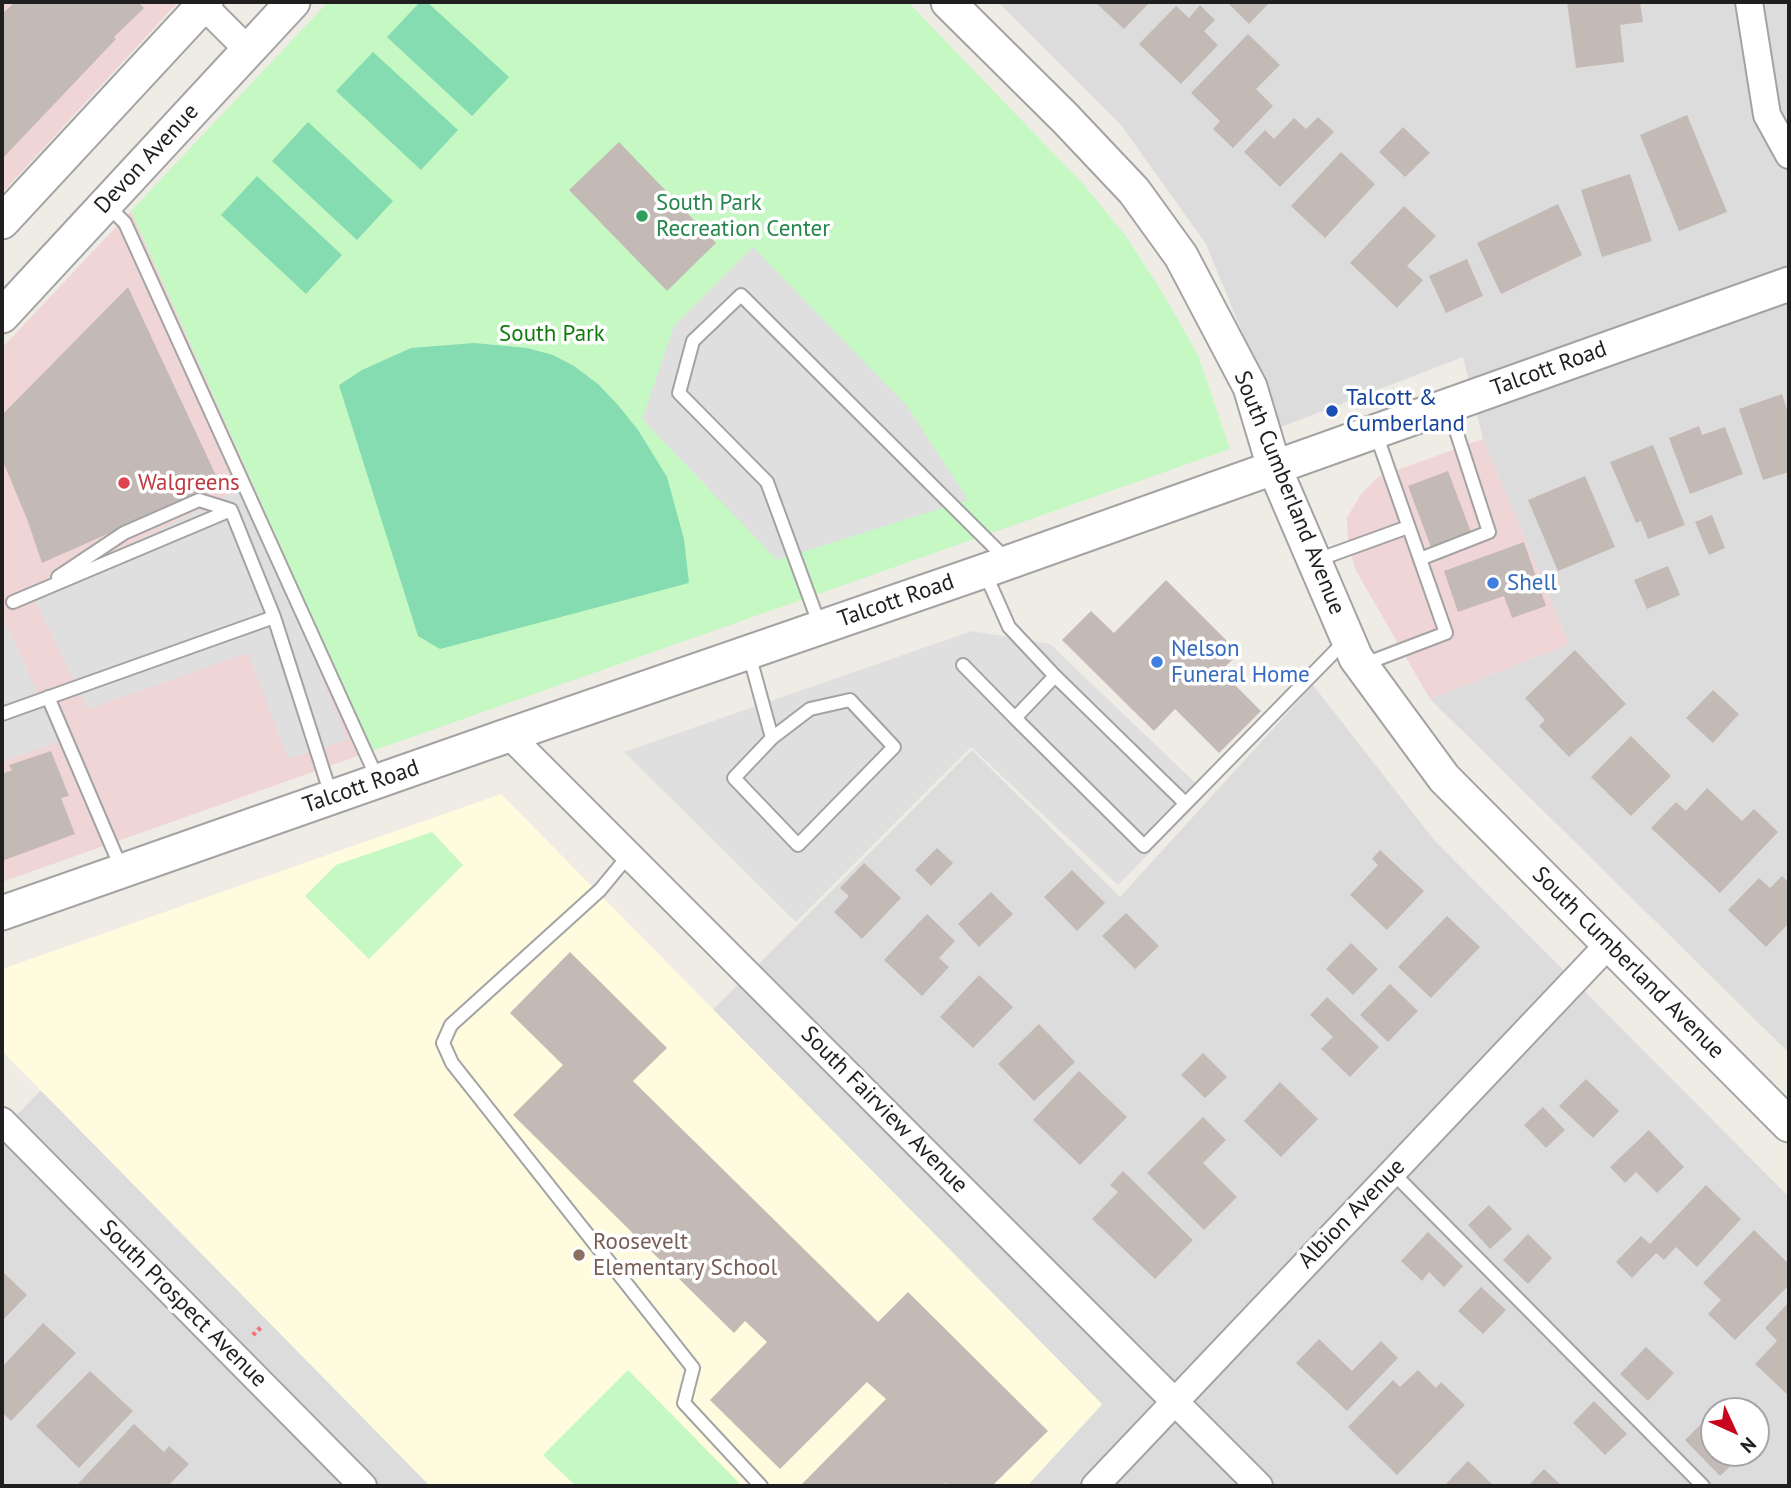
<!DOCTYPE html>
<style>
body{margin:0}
#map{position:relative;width:1791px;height:1488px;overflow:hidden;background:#efebe5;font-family:"PT Sans",sans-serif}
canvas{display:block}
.frame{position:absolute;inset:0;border:4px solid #1f1f1f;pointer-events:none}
.north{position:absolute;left:1700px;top:1397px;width:70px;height:70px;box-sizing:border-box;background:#fff;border:2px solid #a5a5a5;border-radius:50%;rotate:135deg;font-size:19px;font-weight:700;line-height:28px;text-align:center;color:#1f1f1f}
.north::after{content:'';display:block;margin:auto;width:24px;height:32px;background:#c8051c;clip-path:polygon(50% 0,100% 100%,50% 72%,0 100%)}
</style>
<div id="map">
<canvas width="1791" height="1488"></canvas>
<div class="frame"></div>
<div class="north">N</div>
</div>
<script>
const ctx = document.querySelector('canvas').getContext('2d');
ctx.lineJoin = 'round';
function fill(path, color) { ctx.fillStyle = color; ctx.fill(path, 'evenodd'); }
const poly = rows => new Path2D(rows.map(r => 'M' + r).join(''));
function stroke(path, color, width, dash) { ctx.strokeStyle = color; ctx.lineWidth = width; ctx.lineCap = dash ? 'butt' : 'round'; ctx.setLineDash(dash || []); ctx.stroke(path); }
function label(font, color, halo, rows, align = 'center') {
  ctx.font = font + ' "PT Sans",sans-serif'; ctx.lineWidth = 7; ctx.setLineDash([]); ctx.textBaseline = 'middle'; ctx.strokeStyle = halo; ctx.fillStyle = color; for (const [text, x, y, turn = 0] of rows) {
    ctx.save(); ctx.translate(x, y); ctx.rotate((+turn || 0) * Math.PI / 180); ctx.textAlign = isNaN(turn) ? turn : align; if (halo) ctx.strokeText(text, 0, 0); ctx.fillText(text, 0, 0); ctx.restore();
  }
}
fill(poly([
 [998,2,1789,2,1789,1053,1430,699,1569,644,1483,439,1463,357,1281,427,1206,244,1121,125],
 [1313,685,1434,840,1789,1197,1789,1486,1027,1486,1102,1405,713,1010,972,750,1120,897],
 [1714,1411,1756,1411,1756,1453,1714,1453],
 [41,1090,430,1486,2,1486,2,1130]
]), '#dddcdc');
fill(poly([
 [2,2,178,2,2,193],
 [131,211,372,751,2,882,2,348],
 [1483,439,1569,644,1430,699,1355,569,1348,541,1347,518,1361,494,1378,477]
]), '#f0d5d7');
fill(poly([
 [501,794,1102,1404,1027,1486,430,1486,2,1051,2,969]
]), '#fefbdf');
fill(poly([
 [328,2,908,2,1084,185,1125,235,1164,295,1198,355,1230,449,372,751,131,211],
 [432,832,463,865,369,959,305,896,336,865],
 [628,1370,742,1486,576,1486,543,1455]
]), '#c6f8c4');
fill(poly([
 [420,2,427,2,509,77,472,116,387,37],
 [373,52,458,130,421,170,336,91],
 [308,122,393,201,357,240,272,161],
 [257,176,342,255,306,294,221,215],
 [474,343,527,348,553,355,574,366,598,384,618,405,638,430,667,477,684,539,689,583,440,649,418,636,339,385,362,370,411,348]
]), '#85dcb0');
fill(poly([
 [753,247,908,407,968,500,777,560,642,419,674,326],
 [245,487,347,740,288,759,248,653,88,709,32,594],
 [2,616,60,741,2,762],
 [972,631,1050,644,1207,794,1118,885,971,747,796,922,624,752]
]), '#dfdfdf');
fill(poly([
 [15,2,138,2,144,8,114,37,116,39,2,159,2,14],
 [1095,2,1150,2,1124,29],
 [1227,2,1270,2,1249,24],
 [1567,2,1640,2,1643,22,1620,25,1624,62,1576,68],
 [1200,5,1215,20,1204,31,1218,45,1181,84,1139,44,1176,6,1189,18],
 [1248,34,1280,65,1256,89,1273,106,1233,148,1213,129,1220,121,1191,93],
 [1687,115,1727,212,1679,231,1640,135],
 [1318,117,1334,132,1280,187,1244,152,1265,130,1274,139,1294,118,1306,129],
 [1403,127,1430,153,1405,177,1379,152],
 [619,142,716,243,667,291,569,190],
 [1341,152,1375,184,1325,238,1291,206],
 [1630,174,1652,241,1602,257,1581,190],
 [1558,204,1582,255,1501,294,1477,243],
 [1404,206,1436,236,1407,266,1423,280,1397,308,1350,263],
 [1467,259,1483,296,1446,313,1429,276],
 [128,287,220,484,42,563,27,519,2,459,2,415],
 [1782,394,1789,416,1789,472,1763,480,1739,409],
 [1699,426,1702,435,1725,427,1743,474,1690,494,1669,438],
 [1653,445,1685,525,1648,539,1641,521,1636,523,1610,462],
 [1448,471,1472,535,1432,550,1408,486],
 [1585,476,1615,547,1558,571,1528,500],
 [1712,515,1725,548,1709,555,1695,522],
 [1524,542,1546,606,1512,618,1504,596,1458,612,1444,571],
 [1668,566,1680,595,1647,609,1634,580],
 [1166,580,1239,653,1221,671,1261,711,1219,753,1175,709,1154,731,1062,640,1091,611,1114,633],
 [1575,650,1626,704,1569,757,1539,726,1545,720,1525,698],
 [1713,690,1739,714,1713,743,1686,718],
 [1631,736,1671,776,1631,816,1591,777],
 [51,751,69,796,61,798,75,834,2,861,2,774,12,770,9,765],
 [1707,788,1742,821,1754,809,1778,832,1720,893,1651,828,1676,802,1686,811],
 [937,848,953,863,931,886,915,870],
 [1380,850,1424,891,1387,930,1350,895,1378,865,1372,859],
 [864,863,901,898,862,939,834,912,849,896,840,888],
 [1072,870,1105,903,1077,931,1044,897],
 [1782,876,1789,883,1789,923,1766,947,1728,910,1759,878,1770,888],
 [991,892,1013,914,979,947,958,924],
 [1126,913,1159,946,1135,969,1102,936],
 [927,914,955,941,939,958,949,967,922,996,884,960],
 [1447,916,1480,947,1431,998,1398,967],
 [1351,943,1378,969,1353,995,1326,969],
 [570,952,667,1048,633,1081,878,1322,908,1292,1048,1431,992,1486,949,1486,946,1483,942,1486,800,1486,886,1399,867,1382,780,1469,710,1400,767,1342,745,1321,734,1333,513,1115,563,1065,510,1013],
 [979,975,1013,1007,973,1048,940,1017],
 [1390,984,1418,1011,1388,1042,1360,1015],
 [1327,997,1379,1047,1350,1077,1321,1049,1333,1037,1310,1015],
 [1039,1024,1075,1062,1034,1101,998,1064],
 [1203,1053,1227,1077,1205,1098,1181,1075],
 [1079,1071,1127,1117,1080,1165,1033,1120],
 [1586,1079,1619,1111,1593,1138,1559,1106],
 [1280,1082,1318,1119,1281,1157,1244,1121],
 [1543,1107,1565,1130,1546,1148,1524,1125],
 [1203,1117,1226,1140,1203,1163,1237,1197,1204,1230,1147,1173],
 [1649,1130,1684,1167,1657,1193,1636,1172,1625,1183,1610,1167],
 [1123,1171,1193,1240,1155,1279,1092,1219,1118,1192,1110,1185],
 [1706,1185,1741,1219,1697,1267,1676,1247,1664,1260,1656,1253,1632,1278,1616,1262,1641,1236,1650,1244],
 [1489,1205,1512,1229,1490,1249,1468,1225],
 [1754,1230,1789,1264,1789,1285,1735,1340,1708,1314,1721,1300,1703,1283],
 [1428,1232,1463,1266,1444,1287,1429,1272,1422,1281,1401,1261],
 [1528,1234,1552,1258,1528,1284,1503,1260],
 [2,1271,27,1295,2,1321],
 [1481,1287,1506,1310,1483,1334,1458,1311],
 [1789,1302,1789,1396,1755,1364,1777,1341,1765,1328],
 [43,1323,76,1353,11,1421,2,1412,2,1367],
 [1319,1339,1352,1371,1381,1341,1398,1358,1347,1411,1296,1363],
 [1646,1347,1674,1373,1648,1401,1620,1374],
 [1418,1370,1436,1388,1441,1382,1465,1405,1397,1475,1348,1427,1393,1380,1400,1387],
 [90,1371,133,1411,79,1468,36,1426],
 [1594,1401,1627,1434,1605,1455,1573,1423],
 [1711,1414,1714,1417,1714,1453,1744,1453,1720,1476,1685,1440],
 [134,1424,164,1452,169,1446,189,1464,168,1486,76,1486],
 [1468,1461,1494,1486,1444,1486],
 [1544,1469,1562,1486,1528,1486]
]), '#c4bab5');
const service = poly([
 [108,206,125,223,378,780],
 [1420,559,1489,532,1448,406],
 [1317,560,1408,527],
 [985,573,1009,627,1055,676,1015,718,1144,846,1345,641],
 [58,577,124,533,199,500,231,510],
 [13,602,231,510,274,617],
 [820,626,767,482,679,393,693,341,741,295,1006,559],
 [749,654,772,738],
 [963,665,1015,718],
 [1362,665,1446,633,1375,431],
 [1055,676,1185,803],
 [48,697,122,870],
 [850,700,894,747,798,845,734,778,772,738,810,709,850,700],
 [2,714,274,617,331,795],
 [629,855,600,890,451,1025,443,1043,452,1063,693,1368,684,1403,761,1486],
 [1392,1172,1703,1486]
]);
const minor = poly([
 [200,2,248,50],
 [1749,2,1767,115,1789,155],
 [509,735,1259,1486],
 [2,1121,363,1486],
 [1095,1486,1610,943]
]);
const tertiary = poly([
 [948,2,1065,118,1134,191,1181,256,1250,387,1274,467,1356,658,1444,778,1789,1125],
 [2,222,206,2],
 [2,316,293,2],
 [2,913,509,735,984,571,1789,284]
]);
stroke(service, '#a3a3a3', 16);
stroke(minor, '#a3a3a3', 30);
stroke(tertiary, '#a3a3a3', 37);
stroke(poly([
 [253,1335,262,1326]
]), '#f66f71', 4.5, [3.5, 3.5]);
stroke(service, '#fff', 12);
stroke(minor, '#fff', 26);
stroke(tertiary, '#fff', 33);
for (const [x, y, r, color] of [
 [642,216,7,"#2e9e5b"],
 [1332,411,7,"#1a4fb4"],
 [124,483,7,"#e0444e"],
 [1493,583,7,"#3f7fe0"],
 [1157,662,7,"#3f7fe0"],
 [579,1255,7,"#8d6e63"]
]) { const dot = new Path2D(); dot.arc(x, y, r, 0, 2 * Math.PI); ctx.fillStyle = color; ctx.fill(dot); stroke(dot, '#fff', 2.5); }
label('23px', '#1f1f1f', '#fff', [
 ["Devon Avenue",147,159,-47],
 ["Talcott Road",1549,369,-20],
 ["South Cumberland Avenue",1289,493,68],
 ["Talcott Road",896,601,-19],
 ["Talcott Road",361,787,-19],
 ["South Cumberland Avenue",1628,963,45],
 ["South Fairview Avenue",884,1110,45],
 ["Albion Avenue",1352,1214,-46],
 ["South Prospect Avenue",183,1304,45]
]);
label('23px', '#27864d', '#fff', [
 ["South Park",656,203],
 ["Recreation Center",656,229]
], 'left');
label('23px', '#127b0e', '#fff', [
 ["South Park",552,334]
]);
label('23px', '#164399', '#fff', [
 ["Talcott &",1346,398],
 ["Cumberland",1346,424]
], 'left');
label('23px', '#be3a42', '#fff', [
 ["Walgreens",138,483]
], 'left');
label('23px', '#366cbe', '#fff', [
 ["Shell",1507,583],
 ["Nelson",1171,649],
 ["Funeral Home",1171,675]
], 'left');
label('23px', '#785e54', '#fff', [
 ["Roosevelt",593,1242],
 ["Elementary School",593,1268]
], 'left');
</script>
